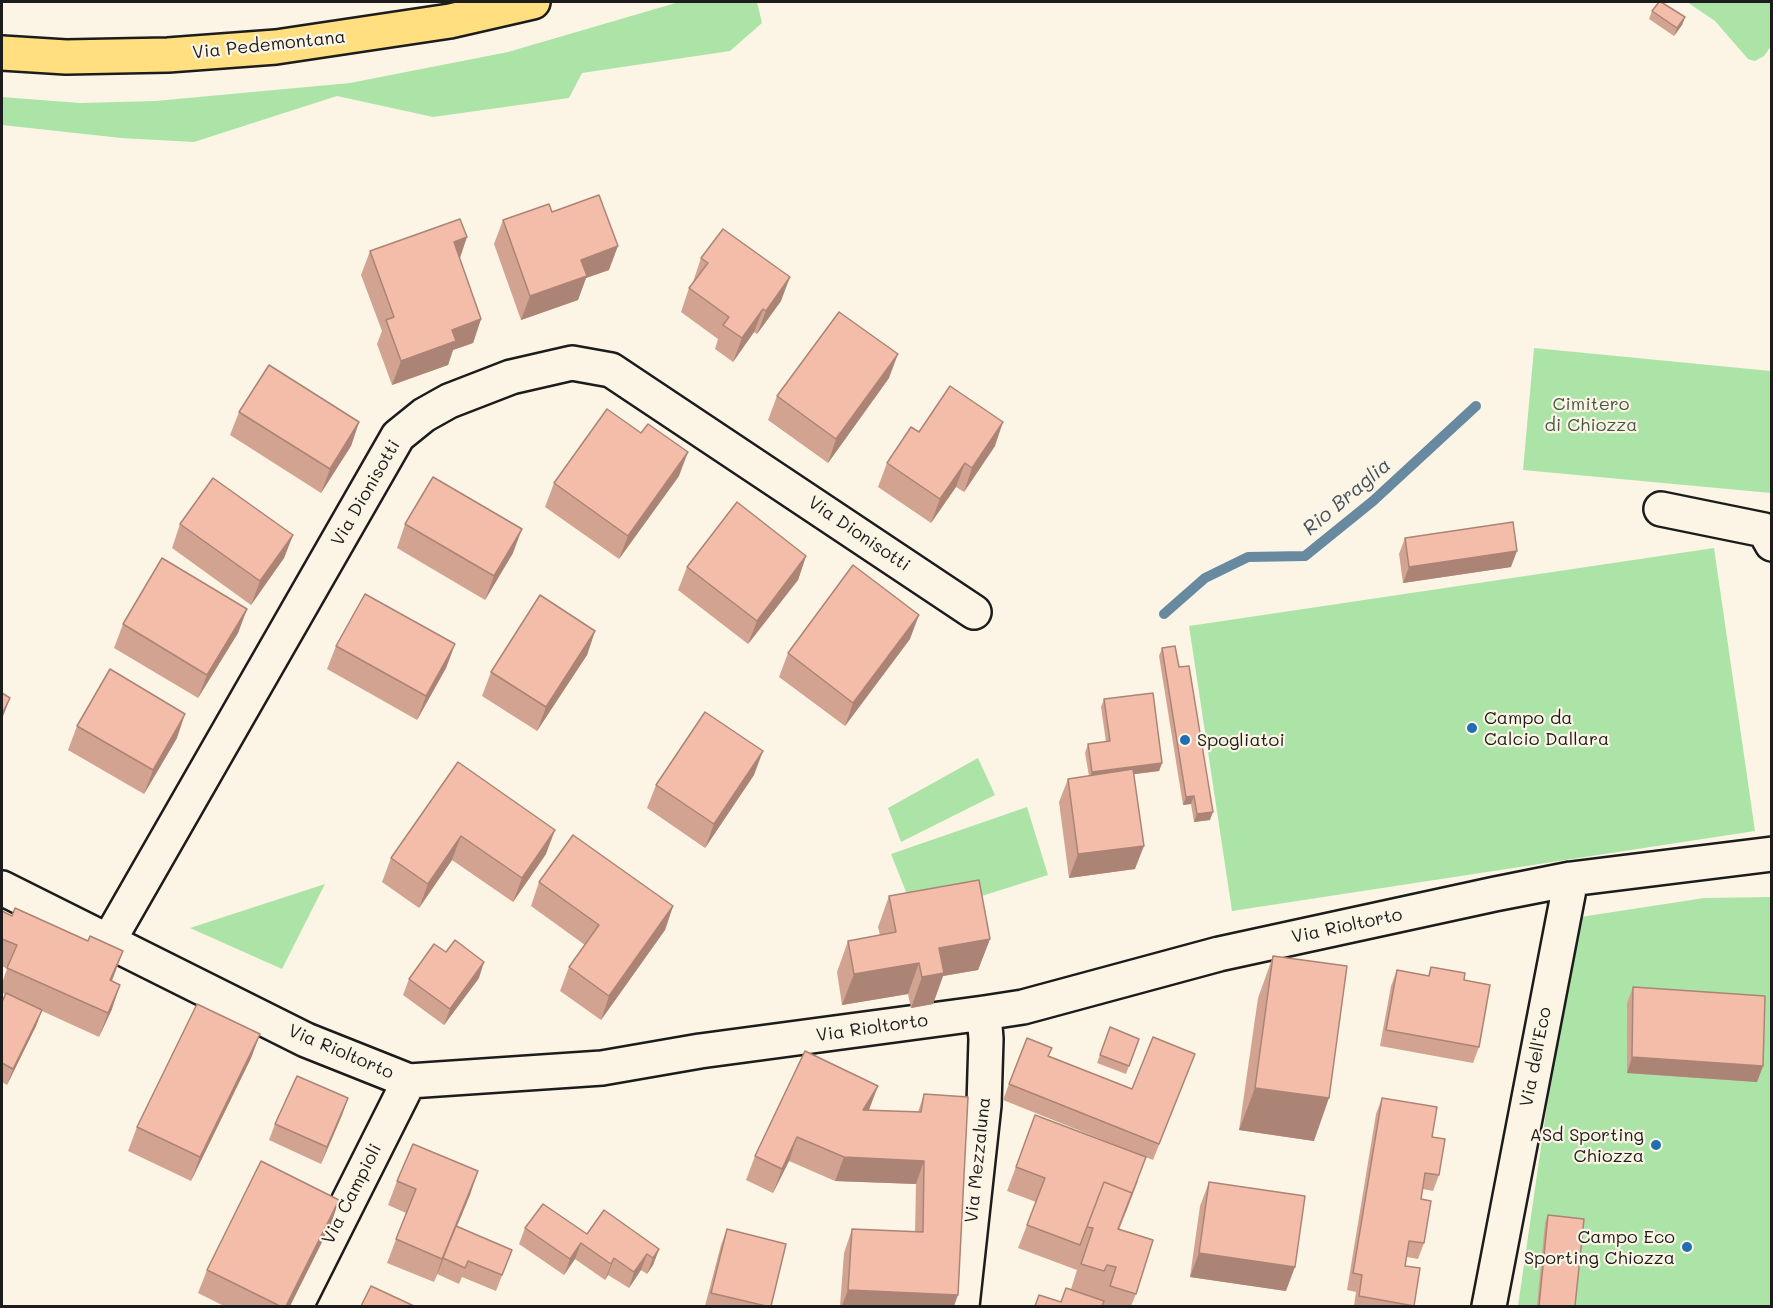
<!DOCTYPE html>
<style>
body{margin:0}
#map{position:relative;width:1773px;height:1308px;overflow:hidden;background:#fcf5e5;font-family:Mali,sans-serif}
canvas{display:block}
.frame{position:absolute;inset:0;border:3px solid #1c1c1c;pointer-events:none}
</style>
<div id="map">
<canvas width="1773" height="1308"></canvas>
<div class="frame"></div>
</div>
<script>
const ctx = document.querySelector('canvas').getContext('2d');
ctx.lineJoin = 'round';
function fill(path, color) { ctx.fillStyle = color; ctx.fill(path, 'evenodd'); }
const poly = rows => new Path2D(rows.map(r => 'M' + r).join(''));
function stroke(path, color, width, dash) { ctx.strokeStyle = color; ctx.lineWidth = width; ctx.lineCap = dash ? 'butt' : 'round'; ctx.setLineDash(dash || []); ctx.stroke(path); }
function label(font, color, halo, rows, align = 'center') {
  ctx.font = font + ' Mali,sans-serif'; ctx.lineWidth = 4.5; ctx.setLineDash([]); ctx.textBaseline = 'middle'; ctx.strokeStyle = halo; ctx.fillStyle = color; for (const [text, x, y, turn = 0] of rows) {
    ctx.save(); ctx.translate(x, y); ctx.rotate((+turn || 0) * Math.PI / 180); ctx.textAlign = isNaN(turn) ? turn : align; if (halo) ctx.strokeText(text, 0, 0); ctx.fillText(text, 0, 0); ctx.restore();
  }
}
fill(poly([
 [679,2,757,2,762,23,730,51,582,73,569,98,433,117,337,96,194,142,121,138,2,125,2,97,80,103,155,101,350,83,508,52],
 [1687,2,1771,2,1771,46,1764,56,1755,61,1748,59,1715,21],
 [1534,348,1771,371,1771,493,1523,470],
 [1714,548,1755,831,1232,911,1189,626],
 [978,758,995,795,901,842,888,808],
 [1027,807,1048,875,916,917,891,854],
 [325,884,282,969,190,928],
 [1771,897,1771,1306,1518,1306,1574,918,1704,898]
]), '#ace4a8');
stroke(poly([
 [1164,614,1205,578,1248,557,1305,556,1373,501,1476,406]
]), '#688aa1', 10);
const minor = poly([
 [1661,509,1764,530,1772,544],
 [2,888,306,1040,409,1081,602,1068,700,1051,984,1013,1023,1007,1219,954,1495,894,1571,879,1772,854],
 [108,942,398,436,424,415,449,401,511,377,572,363,611,370,974,612],
 [296,1306,409,1081],
 [962,1306,984,1105,986,1039,984,1013],
 [1489,1306,1571,879]
]);
const major = poly([
 [2,53,66,57,168,55,276,47,450,21,533,2]
]);
stroke(minor, '#1c1c1c', 38);
stroke(major, '#1c1c1c', 38);
stroke(minor, '#fcf5e5', 33);
stroke(major, '#ffdf80', 33);
fill(poly([
 [1652,11,1685,17,1682,25,1674,36,1649,19],
 [552,212,609,270,586,278,578,300,521,320,494,244,503,220],
 [370,251,459,258,481,319,473,343,453,350,448,365,392,385,377,344,382,331,361,275],
 [701,258,781,301,757,334,754,332,733,362,715,349,718,339,681,312,689,288,693,283,693,282],
 [889,378,828,463,768,420,777,396],
 [239,412,359,422,351,446,321,493,230,435],
 [919,432,995,446,964,492,956,487,931,523,878,487,887,463],
 [679,476,619,559,545,507,554,483],
 [180,524,293,535,284,558,251,605,172,548],
 [405,524,513,553,485,600,397,548],
 [1405,538,1511,567,1403,583,1399,554],
 [806,556,798,580,748,644,678,590,687,567],
 [247,609,238,633,198,698,114,648,123,624],
 [595,631,587,655,537,731,482,696,491,672],
 [910,639,845,726,779,677,788,653],
 [455,644,446,668,417,720,327,669,336,646],
 [1162,648,1179,667,1210,820,1194,822,1191,804,1183,805,1159,656],
 [1104,699,1162,763,1159,771,1134,774,1135,869,1069,878,1059,802,1068,779,1089,776,1085,753,1088,744,1106,742,1101,707],
 [77,726,177,738,144,794,68,750],
 [458,762,546,854,513,902,452,860,419,908,382,882,391,858],
 [754,775,705,848,647,808,656,785],
 [539,882,673,906,665,930,601,1020,560,991,569,967,585,945,531,906],
 [889,896,990,939,978,970,943,976,933,1004,911,1008,908,994,842,1005,837,972,848,941,880,935,878,927],
 [2,911,12,916,88,941,123,951,112,981,112,1009,99,1037,42,1011,36,1026,7,1085,2,1082,2,1003,5,994,2,993,2,983,7,969,2,966],
 [446,952,479,978,444,1025,403,995,409,979],
 [1273,956,1314,1141,1239,1130,1258,998],
 [1431,967,1479,1047,1473,1063,1380,1046,1391,986,1397,970,1428,976],
 [1633,987,1763,1066,1757,1082,1627,1073,1627,1003],
 [1110,1027,1139,1039,1126,1074,1097,1063],
 [260,1034,251,1058,191,1181,128,1151,137,1127],
 [805,1051,869,1111,918,1112,924,1094,954,1306,840,1306,844,1253,852,1229,915,1232,916,1184,835,1181,789,1161,773,1193,746,1180,755,1156],
 [1049,1056,1132,1089,1189,1070,1153,1160,1003,1100,1009,1084],
 [348,1098,342,1115,321,1164,269,1140,275,1124],
 [1382,1098,1432,1137,1439,1175,1433,1191,1423,1189,1421,1199,1424,1243,1418,1259,1407,1257,1405,1266,1420,1268,1414,1306,1354,1306,1356,1292,1347,1290,1376,1114],
 [1035,1115,1138,1181,1119,1230,1136,1294,1131,1306,1035,1306,1061,1302,1071,1289,1077,1270,1018,1248,1036,1202,1007,1191],
 [478,1171,456,1227,512,1250,496,1291,462,1277,459,1284,437,1274,434,1282,387,1263,406,1213,388,1205,397,1181],
 [1209,1182,1286,1291,1190,1277,1200,1206],
 [1548,1215,1575,1306,1537,1306,1545,1223],
 [331,1224,290,1306,224,1306,198,1293,207,1270],
 [525,1228,587,1234,659,1249,653,1265,647,1274,641,1270,629,1288,608,1275,605,1280,575,1259,564,1275,519,1244],
 [727,1229,771,1306,705,1306,721,1245]
]), '#d2a391');
fill(poly([
 [1685,17,1682,25,1674,36,1677,28],
 [467,237,459,261,454,242],
 [618,246,609,270,586,278,578,300,521,320,530,296,581,260],
 [790,277,781,301,757,334,766,311],
 [763,309,754,332,733,362,742,338],
 [481,319,473,343,453,350,448,365,392,385,401,361,452,330],
 [898,354,889,378,828,463,836,439],
 [359,422,351,446,321,493,330,469],
 [1003,422,995,446,964,492,972,468],
 [688,452,679,476,619,559,628,536],
 [965,463,956,487,931,523,940,499],
 [522,529,513,553,485,600,494,576],
 [293,535,284,558,251,605,260,581],
 [1517,551,1511,567,1403,583,1409,567],
 [806,556,798,580,748,644,757,621],
 [247,609,238,633,198,698,207,675],
 [919,615,910,639,845,726,853,703],
 [595,631,587,655,537,731,546,707],
 [455,644,446,668,417,720,426,696],
 [10,698,4,714,2,718,2,714],
 [185,714,177,738,144,794,153,770],
 [763,751,754,775,705,848,714,824],
 [1162,763,1159,771,1089,780,1092,772],
 [1194,796,1191,804,1183,805,1186,797],
 [1213,812,1210,820,1194,822,1197,814],
 [555,830,546,854,513,902,522,878],
 [461,836,452,860,419,908,428,884],
 [1144,846,1135,869,1069,878,1078,854],
 [673,906,665,930,601,1020,609,996],
 [990,939,978,970,943,976,933,1004,911,1008,922,977,939,948],
 [123,951,114,975,101,1004,110,980],
 [484,962,479,978,444,1025,450,1009],
 [919,963,908,994,842,1005,854,974],
 [120,985,112,1009,99,1037,108,1013],
 [42,1010,36,1026,7,1085,13,1069],
 [260,1034,251,1058,191,1181,200,1157],
 [1632,1057,1763,1066,1757,1082,1627,1073],
 [878,1086,869,1110,863,1110],
 [1255,1088,1329,1098,1314,1141,1239,1130],
 [348,1098,342,1115,321,1164,327,1147],
 [797,1137,789,1161,773,1193,782,1169],
 [844,1157,924,1161,916,1184,835,1181],
 [478,1171,470,1195,434,1282,442,1259],
 [339,1200,331,1224,290,1306,286,1306],
 [581,1243,575,1259,564,1275,570,1259],
 [659,1249,653,1265,647,1274,653,1258],
 [1199,1253,1295,1267,1286,1291,1190,1277],
 [647,1254,641,1270,629,1288,634,1272],
 [614,1258,608,1275,605,1280,611,1264],
 [848,1290,958,1295,954,1306,842,1306]
]), '#ab8476');
const building = poly([
 [1659,2,1661,2,1685,17,1677,28,1652,11,1659,2],
 [599,195,618,246,581,260,587,276,530,296,503,220,549,204,552,212,599,195],
 [460,219,467,237,454,242,481,319,452,330,456,341,401,361,386,320,394,317,370,251,460,219],
 [723,229,790,277,766,311,763,309,742,338,723,325,729,317,689,288,708,263,701,258,723,229],
 [839,312,898,354,836,439,777,396,839,312],
 [269,365,359,422,330,469,239,412,269,365],
 [950,386,1003,422,972,468,965,463,940,499,887,463,911,427,919,432,950,386],
 [607,409,641,433,648,424,688,452,628,536,554,483,607,409],
 [433,477,522,529,494,576,405,524,433,477],
 [213,478,293,535,260,581,180,524,213,478],
 [737,502,806,556,757,621,687,567,737,502],
 [1513,522,1517,551,1409,567,1405,538,1513,522],
 [162,558,247,609,207,675,123,624,162,558],
 [853,565,919,615,853,703,788,653,853,565],
 [365,594,455,644,426,696,336,646,365,594],
 [540,595,595,631,546,707,491,672,540,595],
 [1175,646,1179,667,1189,666,1213,812,1197,814,1194,796,1186,797,1162,648,1175,646],
 [110,669,185,714,153,770,77,726,110,669],
 [2,693,10,698,2,714,2,693],
 [1153,693,1162,763,1092,772,1088,744,1110,741,1104,699,1153,693],
 [705,712,763,751,714,824,656,785,705,712],
 [458,762,555,830,522,878,461,836,428,884,391,858,458,762],
 [1133,769,1144,846,1078,854,1068,779,1133,769],
 [573,835,673,906,609,996,569,967,599,925,539,882,573,835],
 [979,880,990,939,939,948,944,973,922,977,919,963,854,974,848,941,896,932,889,896,979,880],
 [15,908,88,941,90,936,123,951,110,980,120,985,108,1013,7,968,17,945,2,939,2,911,12,916,15,908],
 [455,940,484,962,450,1009,409,979,434,944,446,952,455,940],
 [1273,956,1347,966,1329,1098,1255,1088,1273,956],
 [1431,967,1465,973,1464,980,1490,985,1479,1047,1386,1030,1397,970,1429,976,1431,967],
 [1633,987,1765,996,1763,1066,1632,1057,1633,987],
 [6,993,42,1010,13,1069,2,1063,2,1002,6,993],
 [197,1004,260,1034,200,1157,137,1127,197,1004],
 [1110,1027,1139,1039,1129,1066,1100,1055,1110,1027],
 [1153,1037,1195,1054,1159,1144,1009,1084,1027,1038,1052,1048,1048,1056,1132,1089,1153,1037],
 [805,1051,878,1086,863,1110,921,1112,924,1094,968,1097,958,1295,848,1290,852,1229,923,1232,924,1161,844,1157,797,1137,782,1169,755,1156,805,1051],
 [297,1076,348,1098,327,1147,275,1124,297,1076],
 [1382,1098,1437,1107,1432,1137,1445,1139,1439,1175,1425,1173,1421,1199,1431,1201,1424,1243,1409,1241,1405,1266,1420,1268,1414,1306,1359,1296,1362,1275,1353,1273,1382,1098],
 [1035,1115,1146,1157,1125,1212,1132,1193,1104,1182,1080,1245,1027,1225,1045,1178,1016,1167,1035,1115],
 [413,1144,478,1171,442,1259,396,1239,416,1189,397,1181,413,1144],
 [261,1161,339,1200,286,1306,280,1306,207,1270,261,1161],
 [1104,1182,1132,1193,1118,1229,1153,1240,1136,1294,1110,1286,1116,1267,1107,1265,1104,1271,1081,1264,1093,1228,1087,1227,1104,1182],
 [1209,1182,1305,1196,1295,1267,1199,1253,1209,1182],
 [543,1204,587,1234,604,1210,659,1249,653,1258,647,1254,634,1272,614,1258,611,1264,581,1243,570,1259,525,1228,543,1204],
 [1548,1215,1584,1219,1575,1306,1539,1306,1548,1215],
 [456,1226,512,1250,502,1275,468,1261,465,1268,443,1258,456,1226],
 [727,1229,786,1244,771,1306,766,1306,711,1293,727,1229],
 [371,1286,414,1306,361,1306,371,1286],
 [1066,1288,1104,1301,1102,1306,1035,1306,1039,1295,1061,1302,1066,1288]
]);
fill(building, '#f4bda9');
stroke(building, '#ab8476', 1.5);
for (const [x, y, r, color] of [
 [1472,728,6,"#1f6fb2"],
 [1185,740,6,"#1f6fb2"],
 [1656,1145,6,"#1f6fb2"],
 [1687,1247,6,"#1f6fb2"]
]) { const dot = new Path2D(); dot.arc(x, y, r, 0, 2 * Math.PI); ctx.fillStyle = color; ctx.fill(dot); stroke(dot, '#fcf5e5', 2); }
label('18px', '#1c1c1c', '#fcf5e5', [
 ["Via Pedemontana",269,45,-6],
 ["Via Dionisotti",366,493,-60],
 ["Via Dionisotti",859,534,34],
 ["Via Rioltorto",1347,926,-12],
 ["Via Rioltorto",872,1028,-8],
 ["Via Rioltorto",341,1052,23],
 ["Via dell'Eco",1536,1057,-79],
 ["Via Mezzaluna",978,1160,-84],
 ["Via Campioli",352,1194,-63]
]);
label('18px', '#475846', '#fcf5e5', [
 ["Cimitero",1591,404],
 ["di Chiozza",1591,425]
]);
label('18px', '#1c1c1c', '#fcf5e5', [
 ["Campo da",1484,718],
 ["Calcio Dallara",1484,739],
 ["Spogliatoi",1197,740],
 ["ASd Sporting",1644,1135,"right"],
 ["Chiozza",1644,1156,"right"],
 ["Campo Eco",1675,1237,"right"],
 ["Sporting Chiozza",1675,1258,"right"]
], 'left');
label('italic 20px', '#42535f', '#fcf5e5', [
 ["Rio Braglia",1347,497,-40]
]);
</script>
